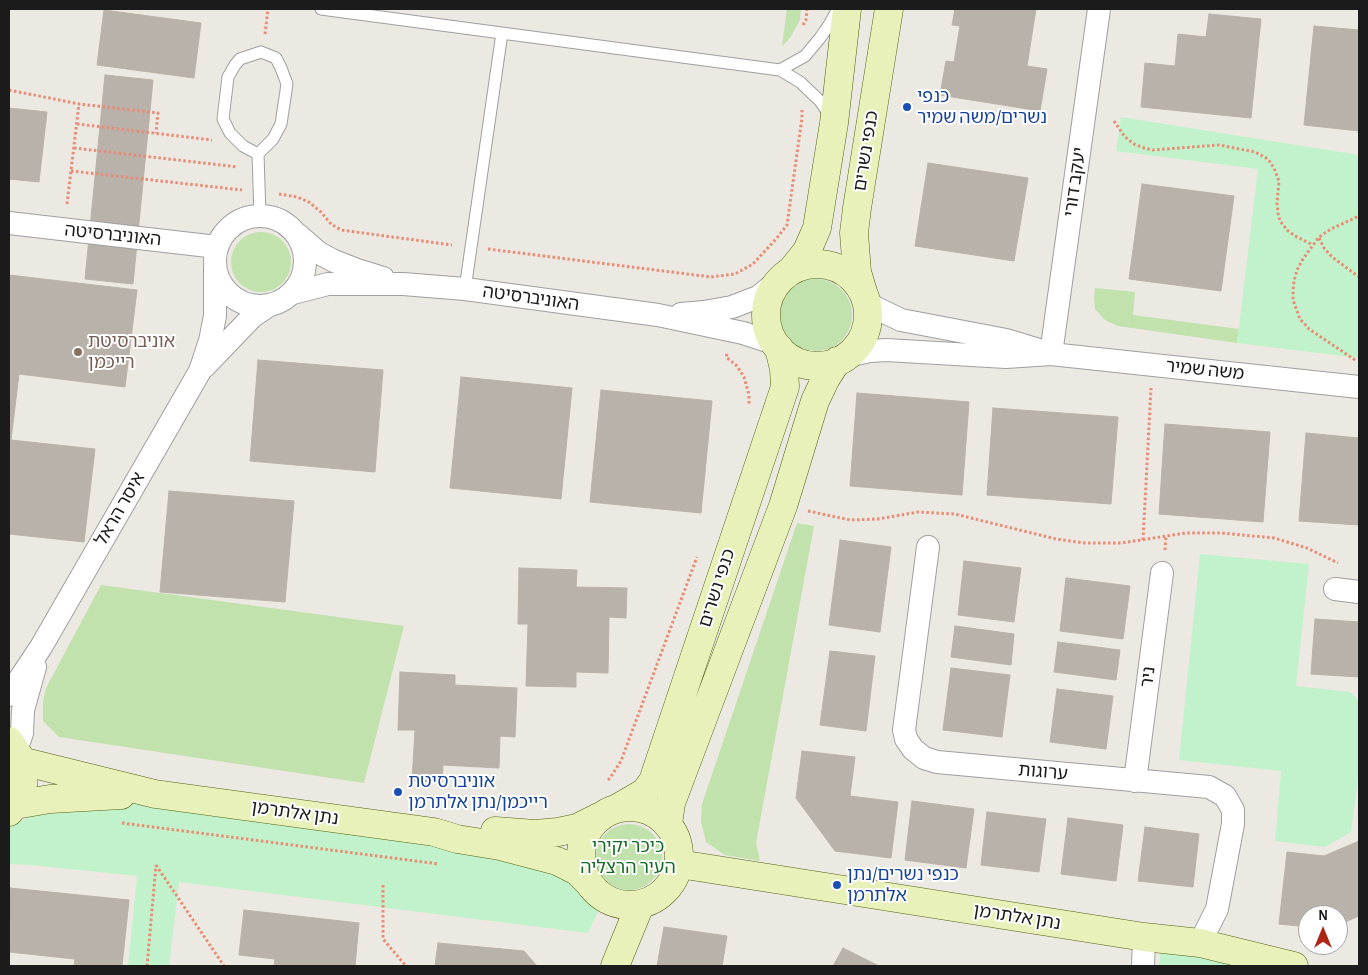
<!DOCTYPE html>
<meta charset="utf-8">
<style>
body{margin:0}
#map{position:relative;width:1368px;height:975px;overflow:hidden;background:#ebe9e2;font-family:"Alegreya Sans",sans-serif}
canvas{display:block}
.frame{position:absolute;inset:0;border:10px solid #1b1b1b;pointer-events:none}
.north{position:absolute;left:1298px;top:905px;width:50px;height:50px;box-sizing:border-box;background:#fff;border:1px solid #a4a4a4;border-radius:50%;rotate:0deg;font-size:14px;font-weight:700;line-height:20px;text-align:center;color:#1b1b1b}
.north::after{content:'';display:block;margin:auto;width:18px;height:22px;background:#b02516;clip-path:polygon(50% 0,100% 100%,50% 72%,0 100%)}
</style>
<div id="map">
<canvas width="1368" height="975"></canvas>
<div class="frame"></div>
<div class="north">N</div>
</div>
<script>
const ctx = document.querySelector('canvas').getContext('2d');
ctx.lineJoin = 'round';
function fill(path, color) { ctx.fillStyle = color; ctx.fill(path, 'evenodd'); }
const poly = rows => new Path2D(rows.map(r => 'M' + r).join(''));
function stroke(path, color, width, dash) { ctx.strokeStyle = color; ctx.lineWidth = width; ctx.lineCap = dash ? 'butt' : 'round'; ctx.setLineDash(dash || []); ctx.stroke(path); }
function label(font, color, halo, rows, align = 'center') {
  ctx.font = font + ' "Alegreya Sans","Noto Sans Hebrew",sans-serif'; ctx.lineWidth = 4; ctx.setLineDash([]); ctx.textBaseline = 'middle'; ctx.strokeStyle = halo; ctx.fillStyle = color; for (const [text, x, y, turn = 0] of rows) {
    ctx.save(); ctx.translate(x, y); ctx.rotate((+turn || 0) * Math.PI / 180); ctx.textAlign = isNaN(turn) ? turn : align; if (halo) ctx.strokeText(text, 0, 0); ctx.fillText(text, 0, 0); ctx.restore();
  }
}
fill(poly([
 [787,9,801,9,800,20,790,38,782,46],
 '231 262a30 30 0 1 1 60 0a30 30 0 1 1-60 0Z',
 '780 315a36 36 0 1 1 72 0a36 36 0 1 1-72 0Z',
 [1095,288,1135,292,1133,315,1239,329,1237,343,1118,326,1105,320,1095,309,1094,298],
 [797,523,814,526,756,843,760,861,725,855,706,842,701,822,702,804],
 [101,585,404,626,364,783,59,737,43,721,43,702,46,688],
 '596 857a33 33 0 1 1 66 0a33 33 0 1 1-66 0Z'
]), '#c1e1ad');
fill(poly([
 [1121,117,1359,155,1359,358,1237,343,1258,169,1116,151],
 [1200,554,1309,564,1296,686,1350,692,1359,701,1359,771,1351,832,1325,847,1275,841,1281,771,1179,760],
 [114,802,166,805,490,852,552,868,588,895,600,908,588,933,179,882,169,966,128,966,137,876,31,865,9,864,9,828,12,825,40,813],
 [1162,941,1268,966,1159,966]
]), '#c2f2cb');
const building = poly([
 [955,9,1036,9,1027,66,1047,69,1040,111,940,95,946,61,954,62,960,26,952,25,955,9],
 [104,10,201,23,194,78,97,65,104,10],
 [1209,14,1261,19,1251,118,1141,107,1145,63,1175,66,1178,34,1206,37,1209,14],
 [1314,26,1359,30,1359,131,1304,125,1314,26],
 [105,75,153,80,133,284,85,279,105,75],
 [9,108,47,112,39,182,9,179,9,108],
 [928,163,1028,178,1014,261,915,246,928,163],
 [1142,184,1234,196,1221,291,1129,279,1142,184],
 [9,275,137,290,125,387,19,374,11,440,95,449,84,542,9,534,9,275],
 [258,360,383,370,375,472,250,461,258,360],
 [461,377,572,388,561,499,450,488,461,377],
 [601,390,712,401,701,513,590,502,601,390],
 [857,393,969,402,962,495,850,486,857,393],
 [993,408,1118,417,1111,504,987,495,993,408],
 [1165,424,1270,432,1263,522,1159,514,1165,424],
 [1306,433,1359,438,1359,525,1299,521,1306,433],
 [169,491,294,501,285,602,160,592,169,491],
 [840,540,891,547,880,632,829,625,840,540],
 [964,561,1021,568,1014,622,958,615,964,561],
 [519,568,577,570,576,587,627,588,626,618,609,617,608,673,576,672,576,687,526,686,528,624,518,624,519,568],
 [1066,578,1130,586,1123,639,1060,631,1066,578],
 [1315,619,1359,622,1359,677,1311,674,1315,619],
 [955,626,1014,634,1011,665,951,657,955,626],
 [1058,642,1120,650,1116,680,1054,672,1058,642],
 [830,651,875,656,866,731,820,725,830,651],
 [951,668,1010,675,1002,737,943,730,951,668],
 [400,672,455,675,455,685,517,688,515,737,500,736,499,768,443,765,442,782,412,781,415,730,398,730,400,672],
 [1057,689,1113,696,1106,749,1050,742,1057,689],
 [802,751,855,757,850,796,898,802,891,858,835,851,796,798,802,751],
 [912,801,974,809,966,868,905,860,912,801],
 [987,812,1046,819,1039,872,981,865,987,812],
 [1068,818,1123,825,1116,881,1061,874,1068,818],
 [1145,827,1199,834,1193,887,1138,881,1145,827],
 [1359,841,1359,916,1338,925,1338,915,1308,915,1308,927,1279,924,1287,852,1324,856,1359,841],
 [10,888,129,900,122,966,74,966,75,959,9,952,10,888],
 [244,910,359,923,355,966,274,966,275,959,239,955,244,910],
 [664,927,727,936,722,966,657,966,664,927],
 [438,943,524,951,537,966,435,966,438,943],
 [843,948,879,966,833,966,843,948]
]);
fill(building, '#b8b2ab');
stroke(building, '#bbb1a6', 1);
const lane = poly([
 [321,9,780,70,800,82,820,101,831,117],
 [261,52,276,58,281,68,287,84,281,124,273,139,258,154,243,146,230,133,223,119,228,77,235,65,240,59,261,52],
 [780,70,805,56,820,38,829,25,838,9],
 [258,154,260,216],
 [465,289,502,33]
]);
const street = poly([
 '215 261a45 45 0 1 1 90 0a45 45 0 1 1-90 0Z',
 [9,223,217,247],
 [297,234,319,253,334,261,357,270,383,278],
 [293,293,328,284,403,284,465,289,658,315,743,333,774,343],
 [866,301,876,308,901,320,1006,340,1039,350],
 [681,314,704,312,732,307,758,297,778,281],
 [1051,354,1099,9],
 [847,356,870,351,886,350,1006,357,1051,354,1359,387],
 [204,367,253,316,268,306],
 [928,547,904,730,906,739,913,749,924,758,937,762,1209,787,1225,796,1233,810,1233,824,1217,909,1200,943],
 [1335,589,1359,592],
 [9,695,41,647,200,371,210,341,215,316,215,268],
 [16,751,22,733,23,710,35,667],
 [1135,781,1162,573],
 [1143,966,1144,937]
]);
const secondary = poly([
 '766 315a51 51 0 1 1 102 0a51 51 0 1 1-102 0Z',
 [791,271,807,251,817,228,834,123,847,9],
 [863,292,857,272,854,233,857,208,889,9],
 [9,741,19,756,23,772,23,784,20,795,15,805,9,812],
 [21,761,155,794,434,832,457,839,500,846,557,861,577,871,588,882],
 [15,805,50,799,121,795],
 '581 856a49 49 0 1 1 98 0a49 49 0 1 1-98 0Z',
 [614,810,645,792,653,781,785,387,784,369,779,348],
 [668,824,671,803,783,506,815,401,826,378,837,361],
 [495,831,535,834,558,832,577,828,601,816],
 [679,864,1144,937,1200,943,1294,966],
 [615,966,640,905]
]);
stroke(lane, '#9f9f9f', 13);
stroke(street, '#9f9f9f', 24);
stroke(secondary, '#536311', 29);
stroke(poly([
 [803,25,806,20,807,9],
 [265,34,268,9],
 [9,90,79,104,158,113,156,133],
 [1114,121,1125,137,1134,144,1144,148,1153,150,1219,145,1255,152,1268,159,1274,168,1279,181,1277,203,1278,213,1280,221,1288,231,1297,237,1313,245],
 [77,124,212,140],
 [74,148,238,167],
 [71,171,242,190],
 [279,194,297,197,309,202,321,212,331,224,341,230,452,245],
 [67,204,79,104],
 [1319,238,1324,248,1332,257,1359,277],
 [488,249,711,277,735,274,753,264,776,239,787,225,802,118,802,110],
 [727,354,726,357,737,366,744,377,749,395,749,405],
 [1355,360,1309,329,1300,319,1293,300,1293,291,1294,281,1297,270,1303,259,1319,237,1331,229,1359,216],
 [808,511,850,520,878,519,918,512,955,514,1056,539,1085,543,1121,543,1186,533,1222,533,1274,538,1307,548,1338,563],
 [1143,540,1151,388],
 [1165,550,1166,536],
 [608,780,610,778,621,761,697,557],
 [122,823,439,864],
 [156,865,224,966],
 [383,885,383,939,406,966],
 [147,966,156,865]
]), '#e98c75', 3, [2.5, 2.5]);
stroke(lane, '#fff', 11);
stroke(street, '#fff', 22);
stroke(secondary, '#e9f1ba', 28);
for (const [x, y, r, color] of [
 [907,107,5,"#1a4fb4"],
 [78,352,5,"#8d6e63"],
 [398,792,5,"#1a4fb4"],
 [837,885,5,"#1a4fb4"]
]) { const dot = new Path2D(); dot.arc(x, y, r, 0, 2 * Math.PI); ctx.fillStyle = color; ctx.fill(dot); stroke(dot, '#fff', 2); }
label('18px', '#164399', '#fff', [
 ["כנפי",917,97],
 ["נשרים/משה שמיר",917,118],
 ["אוניברסיטת",408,782],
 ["רייכמן/נתן אלתרמן",408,803],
 ["כנפי נשרים/נתן",847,875],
 ["אלתרמן",847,896]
], 'left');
label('18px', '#1b1b1b', '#fff', [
 ["כנפי נשרים",866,151,-81],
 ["יעקב דורי",1075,182,-82],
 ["האוניברסיטה",113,235,6],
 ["האוניברסיטה",531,298,8],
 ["משה שמיר",1205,370,6],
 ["איסר הראל",120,509,-60],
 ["כנפי נשרים",717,588,-72],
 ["ניר",1148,677,-83],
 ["ערוגות",1043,772,5],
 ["נתן אלתרמן",295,813,8],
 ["נתן אלתרמן",1017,917,9]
]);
label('18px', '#785e54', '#fff', [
 ["אוניברסיטת",88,342],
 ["רייכמן",88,363]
], 'left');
label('18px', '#176b26', '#fff', [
 ["כיכר יקירי",628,847],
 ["העיר הרצליה",628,868]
]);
</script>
